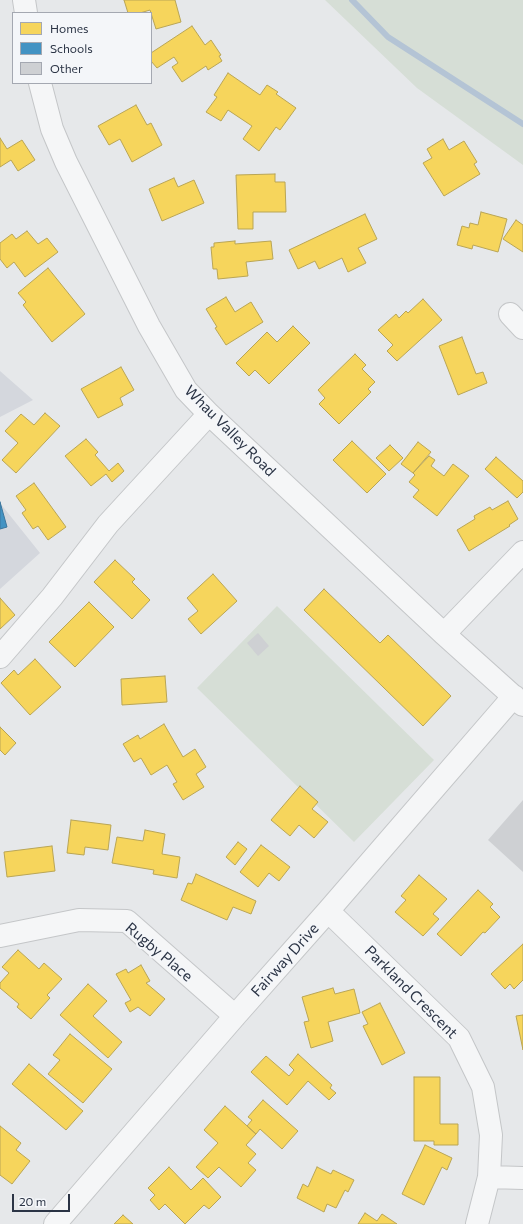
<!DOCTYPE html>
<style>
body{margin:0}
#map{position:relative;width:523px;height:1224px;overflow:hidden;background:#e6e8ea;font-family:Commissioner,sans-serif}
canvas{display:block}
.legend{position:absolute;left:12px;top:12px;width:140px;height:72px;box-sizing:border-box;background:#f4f6f9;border:1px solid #a4a8b1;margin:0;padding:5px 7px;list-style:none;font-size:12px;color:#2b3445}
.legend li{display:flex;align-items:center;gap:8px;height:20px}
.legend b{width:20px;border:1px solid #a4a8b1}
.scale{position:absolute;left:12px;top:1194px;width:58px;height:18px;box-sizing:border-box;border:2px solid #2b3445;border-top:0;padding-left:5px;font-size:12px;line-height:14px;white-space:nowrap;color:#2b3445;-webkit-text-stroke:3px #f4f6f9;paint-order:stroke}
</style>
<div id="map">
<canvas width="523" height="1224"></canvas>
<ul class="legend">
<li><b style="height:11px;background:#f6d55c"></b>Homes</li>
<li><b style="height:11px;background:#4393c3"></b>Schools</li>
<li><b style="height:11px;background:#ced0d3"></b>Other</li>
</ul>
<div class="scale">20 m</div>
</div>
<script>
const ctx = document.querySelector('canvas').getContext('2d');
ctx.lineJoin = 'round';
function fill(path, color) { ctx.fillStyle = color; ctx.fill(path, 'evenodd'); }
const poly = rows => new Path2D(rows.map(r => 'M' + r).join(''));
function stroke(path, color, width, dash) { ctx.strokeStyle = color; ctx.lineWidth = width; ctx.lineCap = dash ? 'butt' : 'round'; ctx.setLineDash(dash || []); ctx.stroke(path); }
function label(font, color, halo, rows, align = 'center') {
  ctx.font = font + ' Commissioner,sans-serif'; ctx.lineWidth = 4; ctx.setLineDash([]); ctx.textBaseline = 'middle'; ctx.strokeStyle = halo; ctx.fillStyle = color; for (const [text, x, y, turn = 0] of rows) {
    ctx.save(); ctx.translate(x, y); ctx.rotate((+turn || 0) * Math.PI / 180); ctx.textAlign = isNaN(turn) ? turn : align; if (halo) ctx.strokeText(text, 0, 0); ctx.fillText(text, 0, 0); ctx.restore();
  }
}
fill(poly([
 [0,371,33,400,0,417],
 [0,503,40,553,0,589]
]), '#d4d7dd');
fill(poly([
 [325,0,523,0,523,165,417,88],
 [277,606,434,760,354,842,197,688]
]), '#d6ded6');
const homes = poly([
 [124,0,175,0,181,22,156,29,150,10,140,13,128,13,124,0],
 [192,26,205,45,211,40,221,55,219,56,222,61,208,70,206,66,182,82,172,67,178,63,174,57,157,68,151,61,151,53,192,26],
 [228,73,260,95,267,85,278,92,276,94,296,108,280,130,276,127,259,151,243,139,252,126,228,110,221,121,206,112,217,97,214,95,228,73],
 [136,105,147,125,151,123,162,145,132,162,120,139,109,145,98,126,136,105],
 [0,138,7,149,22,140,35,160,18,171,11,160,0,167,0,138],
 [443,139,449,150,464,141,477,162,474,164,480,174,444,196,423,163,432,158,427,149,443,139],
 [275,174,275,182,285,182,286,212,253,212,253,229,238,229,236,175,275,174],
 [174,178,178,187,194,180,204,203,162,221,149,189,174,178],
 [481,212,507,219,498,252,473,245,472,249,457,245,462,226,469,228,470,223,478,225,481,212],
 [365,214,377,239,358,248,366,263,348,272,342,258,319,269,315,261,298,269,289,250,365,214],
 [516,220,523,225,523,252,503,239,516,220],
 [27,231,38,244,47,238,58,252,25,277,14,262,7,268,0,259,0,243,12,234,16,239,27,231],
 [235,241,235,244,271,241,273,259,246,262,248,276,218,279,217,269,213,269,211,247,214,247,214,243,235,241],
 [48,268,85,314,52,342,23,305,26,302,18,293,48,268],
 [226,297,235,312,251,302,263,322,226,345,215,328,217,327,206,309,226,297],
 [423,299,442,320,397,361,387,351,393,345,378,330,396,314,399,318,406,311,408,313,423,299],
 [293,326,310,343,269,384,255,370,249,376,236,363,267,332,277,342,293,326],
 [462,337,476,374,483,372,487,383,458,395,439,346,462,337],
 [355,354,366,365,362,369,375,382,368,389,371,392,339,424,319,404,325,398,318,390,355,354],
 [121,367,134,390,120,398,123,405,98,418,81,389,121,367],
 [45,413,60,426,16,473,2,460,18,443,5,431,21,414,34,425,45,413],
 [86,439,98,452,95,455,109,471,118,463,124,471,112,482,106,474,91,486,65,456,86,439],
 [352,441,386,474,367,493,333,460,352,441],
 [418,442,431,452,413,473,401,464,418,442],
 [390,445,403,458,389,471,376,458,390,445],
 [429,456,435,460,431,466,444,476,453,464,469,476,437,516,413,497,419,490,409,482,415,475,413,473,429,456],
 [496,457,523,481,523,492,517,498,485,469,496,457],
 [34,483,66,527,48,540,38,526,33,529,22,513,26,510,16,496,34,483],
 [508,501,518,519,509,525,510,526,469,551,457,530,475,519,474,516,490,507,492,510,508,501],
 [115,560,135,579,132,582,150,600,132,619,94,582,115,560],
 [213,574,237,601,201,634,188,619,198,611,187,598,213,574],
 [324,589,380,643,388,635,451,696,423,726,304,610,324,589],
 [0,598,15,615,0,629,0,598],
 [89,602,114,627,75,667,49,642,89,602],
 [35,659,61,687,30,715,1,683,14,670,18,675,35,659],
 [165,676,167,702,122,705,121,679,165,676],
 [164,724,183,757,195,749,206,767,196,774,204,787,183,800,173,784,177,782,167,765,151,775,141,758,134,762,123,744,138,735,140,739,164,724],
 [0,727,16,743,5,755,0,750,0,727],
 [300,786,318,802,312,809,328,822,314,838,299,825,290,836,271,820,300,786],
 [71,820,111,825,108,850,85,847,84,855,67,853,71,820],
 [145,830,165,834,162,854,180,857,177,878,153,874,154,870,112,863,117,837,143,841,145,830],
 [238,842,247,849,235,865,226,857,238,842],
 [261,845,290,867,279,881,269,873,258,887,240,872,261,845],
 [52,846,55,871,7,877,4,852,52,846],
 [196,874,256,901,251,914,233,907,227,920,181,900,188,883,192,884,196,874],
 [419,875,447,899,433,914,439,919,423,936,395,912,406,900,401,896,419,875],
 [478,890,493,904,490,907,500,917,485,933,483,932,461,956,437,934,478,890],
 [523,944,523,980,514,989,510,984,505,989,491,974,523,944],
 [18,950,39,969,44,963,62,979,47,995,50,998,31,1019,17,1007,19,1004,0,988,0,983,9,973,2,967,18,950],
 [141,965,150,981,146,983,165,999,150,1016,138,1007,130,1012,125,1003,131,1000,116,974,126,969,128,973,141,965],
 [88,984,107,1001,93,1016,122,1042,108,1058,60,1015,88,984],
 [333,988,335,994,354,989,360,1013,328,1022,333,1041,311,1048,304,1022,309,1021,302,997,333,988],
 [380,1003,405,1053,382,1065,363,1026,368,1024,362,1012,380,1003],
 [523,1015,523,1050,516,1016,523,1015],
 [70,1034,112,1069,83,1103,48,1074,60,1060,53,1055,70,1034],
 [298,1054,332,1085,330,1088,336,1093,329,1100,308,1081,287,1105,251,1072,266,1056,289,1076,294,1070,289,1065,298,1054],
 [29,1064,83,1111,66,1130,12,1084,29,1064],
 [414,1077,440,1077,440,1124,458,1124,458,1145,434,1145,434,1141,414,1141,414,1077],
 [263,1100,298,1131,282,1149,260,1129,256,1134,247,1126,252,1120,248,1117,263,1100],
 [225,1106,256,1134,246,1145,256,1154,248,1163,256,1170,241,1187,219,1167,208,1178,196,1167,218,1143,204,1130,225,1106],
 [0,1126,21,1143,16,1150,30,1161,12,1184,0,1175,0,1126],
 [425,1145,452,1158,447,1170,442,1167,424,1205,402,1194,425,1145],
 [169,1167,191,1190,203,1178,221,1197,209,1209,204,1205,185,1224,165,1204,159,1210,150,1200,155,1195,148,1188,169,1167],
 [317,1167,331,1174,333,1170,354,1180,348,1192,345,1190,336,1208,327,1204,324,1212,297,1198,303,1184,308,1187,317,1167],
 [365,1213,377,1221,382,1214,397,1224,358,1224,365,1213],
 [123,1215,133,1224,114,1224,123,1215]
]);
fill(homes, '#f6d55c');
stroke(homes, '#b9a555', 1);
const schools = poly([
 [0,502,7,527,0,529,0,502]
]);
fill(schools, '#4393c3');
stroke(schools, '#3c769d', 1);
stroke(poly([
 [352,0,388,37,523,124]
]), '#b4c4d5', 6);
fill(poly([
 [258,633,269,646,258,656,247,643],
 [523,800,523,872,488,840]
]), '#ced0d3');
const minor = poly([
 [24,0,26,13],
 [40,83,52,129,66,162,149,326,186,390,209,414,444,634,523,705],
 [510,314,523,328],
 [444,634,523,552],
 [0,657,52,597,108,524,209,414],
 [328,911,459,1038,483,1087,491,1135,489,1177,477,1224],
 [0,936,79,920,127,921,235,1016],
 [489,1177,523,1178],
 [55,1224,235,1016,328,911,514,696]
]);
stroke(minor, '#c4c6c8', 24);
stroke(minor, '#f5f6f7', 22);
label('15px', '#2b3445', '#f4f6f9', [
 ["Whau Valley Road",230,431,45],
 ["Rugby Place",159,952,40],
 ["Fairway Drive",285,960,-48],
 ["Parkland Crescent",411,992,45]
]);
</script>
